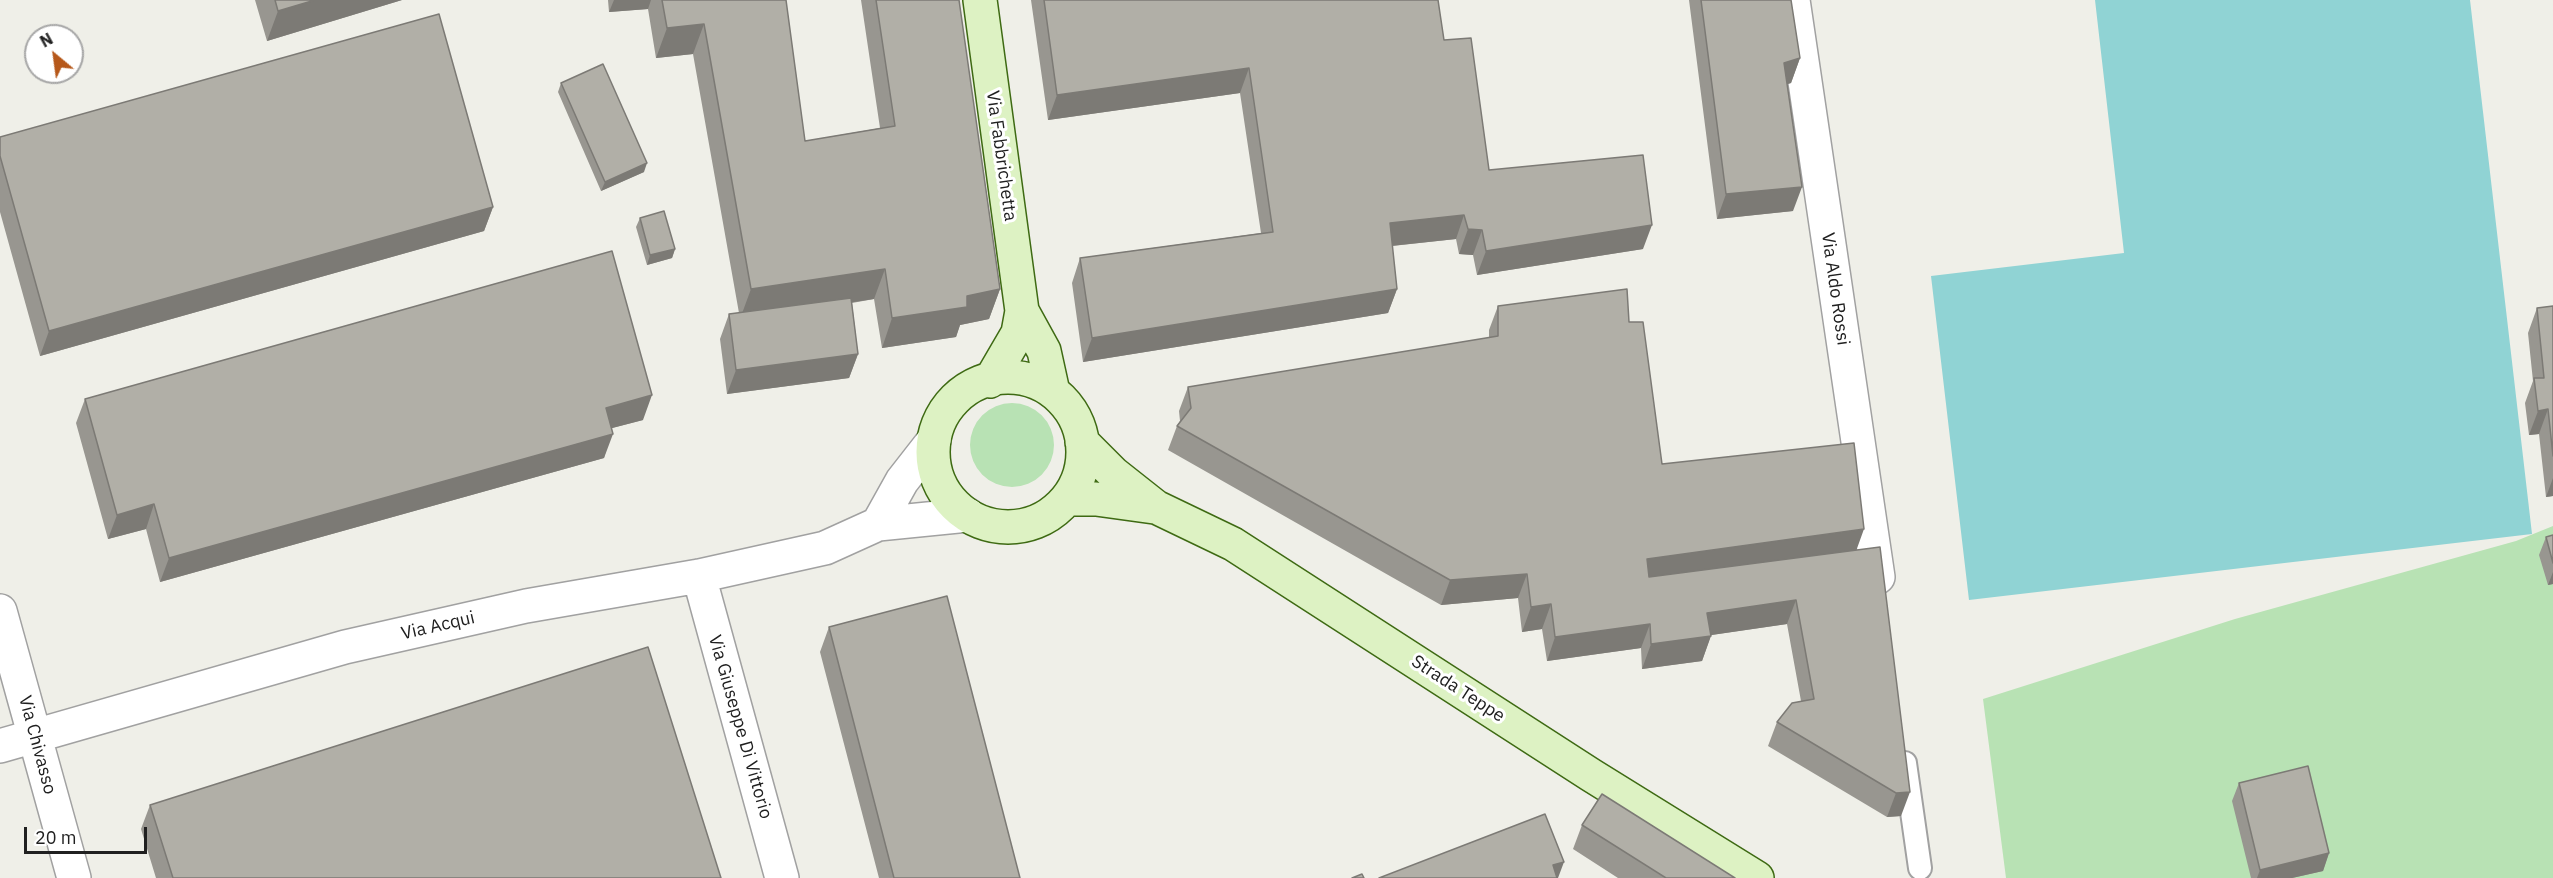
<!DOCTYPE html>
<style>
body{margin:0}
#map{position:relative;width:2553px;height:878px;overflow:hidden;background:#efefe8;font-family:"IBM Plex Sans",sans-serif}
canvas{display:block}
.north{position:absolute;left:24px;top:24px;width:60px;height:60px;box-sizing:border-box;background:#fff;border:2px solid #a6a6a6;border-radius:50%;rotate:331deg;font-size:16px;font-weight:700;line-height:24px;text-align:center;color:#202020}
.north::after{content:'';display:block;margin:auto;width:21px;height:27px;background:#b6581a;clip-path:polygon(50% 0,100% 100%,50% 72%,0 100%)}
.scale{position:absolute;left:24px;top:827px;width:123px;height:27px;box-sizing:border-box;border:3px solid #202020;border-top:0;padding-left:8px;font-size:18px;line-height:21px;white-space:nowrap;color:#202020;-webkit-text-stroke:4px #fff;paint-order:stroke}
</style>
<div id="map">
<canvas width="2553" height="878"></canvas>
<div class="north">N</div>
<div class="scale">20 m</div>
</div>
<script>
const ctx = document.querySelector('canvas').getContext('2d');
ctx.lineJoin = 'round';
function fill(path, color) { ctx.fillStyle = color; ctx.fill(path, 'evenodd'); }
const poly = rows => new Path2D(rows.map(r => 'M' + r).join(''));
function stroke(path, color, width, dash) { ctx.strokeStyle = color; ctx.lineWidth = width; ctx.lineCap = dash ? 'butt' : 'round'; ctx.setLineDash(dash || []); ctx.stroke(path); }
function label(font, color, halo, rows, align = 'center') {
  ctx.font = font + ' "IBM Plex Sans",sans-serif'; ctx.lineWidth = 6; ctx.setLineDash([]); ctx.textBaseline = 'middle'; ctx.strokeStyle = halo; ctx.fillStyle = color; for (const [text, x, y, turn = 0] of rows) {
    ctx.save(); ctx.translate(x, y); ctx.rotate((+turn || 0) * Math.PI / 180); ctx.textAlign = isNaN(turn) ? turn : align; if (halo) ctx.strokeText(text, 0, 0); ctx.fillText(text, 0, 0); ctx.restore();
  }
}
fill(poly([
 '970 445a42 42 0 1 1 84 0a42 42 0 1 1-84 0Z',
 [2553,526,2553,878,2006,878,1983,699,2235,619,2516,541]
]), '#b8e2b4');
fill(poly([
 [2095,0,2470,0,2532,534,1969,600,1931,276,2124,253]
]), '#90d3d4');
const lane = poly([
 [1905,763,1920,868]
]);
const street = poly([
 [1793,0,1878,577],
 [878,524,902,481,934,440],
 [699,576,782,878],
 [0,611,74,878],
 [0,746,345,647,526,606,699,576,825,548,878,524,968,515]
]);
const secondary = poly([
 [980,0,1022,311,1018,333,990,381],
 [1022,311,1044,351,1053,392],
 '933 452a75 75 0 1 1 150 0a75 75 0 1 1-150 0Z',
 [1082,442,1113,473,1156,507,1233,544,1591,775,1757,878],
 [1068,499,1096,499,1154,507]
]);
stroke(lane, '#a1a1a1', 26);
stroke(street, '#a1a1a1', 36);
stroke(secondary, '#3e6a13', 36);
stroke(lane, '#fff', 22);
stroke(street, '#fff', 33);
stroke(secondary, '#ddf2c3', 33);
fill(poly([
 [255,0,402,0,267,41],
 [608,0,786,0,805,141,880,128,861,0,959,0,1000,289,989,319,960,325,956,337,882,348,874,299,852,303,858,354,849,378,727,394,720,339,729,314,739,313,693,54,656,58,648,9,609,12],
 [1031,0,1438,0,1444,40,1489,170,1643,249,1477,275,1473,255,1459,254,1456,239,1392,246,1397,289,1388,313,1083,362,1072,283,1080,258,1261,233,1240,93,1048,120],
 [1689,0,1791,0,1800,58,1791,83,1787,84,1793,211,1717,219],
 [561,83,644,172,601,191,558,92],
 [0,137,493,207,484,231,40,356,0,212],
 [640,218,675,249,672,258,647,265,636,227],
 [1498,306,1629,322,1662,464,1856,550,1901,816,1887,817,1768,746,1777,722,1801,701,1787,624,1711,635,1702,661,1642,669,1641,648,1547,661,1542,629,1522,632,1518,598,1441,605,1168,450,1177,426,1180,421,1179,411,1188,387,1489,338,1489,330],
 [2553,306,2553,496,2546,497,2539,434,2529,435,2525,403,2533,381,2528,333,2537,308],
 [85,399,643,420,612,428,604,458,160,582,146,529,108,539,76,423],
 [2553,535,2553,584,2548,585,2539,555,2546,537],
 [829,627,1020,878,879,878,820,652],
 [2239,783,2329,853,2323,871,2292,878,2251,878,2232,801],
 [150,805,721,878,156,878,141,829],
 [1582,825,1735,878,1618,878,1573,849]
]), '#989690');
fill(poly([
 [315,0,402,0,267,41,278,11],
 [614,0,651,0,648,9,609,12],
 [704,24,693,54,656,58,667,28],
 [1800,58,1791,83,1775,88,1784,63],
 [1249,68,1240,93,1048,120,1057,95],
 [647,163,644,172,601,191,605,182],
 [1802,187,1793,211,1717,219,1726,194],
 [493,207,484,231,40,356,49,331],
 [1464,215,1456,239,1381,247,1390,223],
 [1652,225,1643,249,1477,275,1486,251],
 [1468,229,1482,230,1473,255,1459,254],
 [675,249,672,258,647,265,650,255],
 [885,269,874,299,740,319,751,289],
 [1000,289,989,319,960,325,956,337,882,348,892,318,967,296],
 [1397,289,1388,313,1083,362,1092,338],
 [858,354,849,378,727,394,736,370],
 [652,395,643,420,597,432,606,408],
 [2548,409,2539,434,2529,435,2538,411],
 [613,434,604,458,160,582,169,558],
 [2553,478,2553,496,2546,497],
 [154,504,146,529,108,539,117,515],
 [1864,529,1855,554,1638,584,1647,559],
 [2553,572,2553,584,2548,585],
 [1527,574,1518,598,1441,605,1450,580],
 [1796,600,1787,624,1698,637,1707,613],
 [1551,604,1542,629,1522,632,1531,607],
 [1650,624,1641,648,1547,661,1555,637],
 [1711,636,1702,661,1642,669,1651,644],
 [1910,792,1901,816,1887,817,1896,793],
 [2329,853,2323,871,2292,878,2257,878,2260,870],
 [1564,862,1558,878,1548,878,1553,865]
]), '#7c7a75');
const building = poly([
 [275,0,315,0,278,11,275,0],
 [662,0,786,0,805,141,895,126,876,0,959,0,1000,289,967,296,967,307,892,318,885,269,751,289,704,24,667,28,662,0],
 [1044,0,1438,0,1444,40,1471,38,1489,170,1643,155,1652,225,1486,251,1482,230,1468,229,1464,215,1390,223,1397,289,1092,338,1080,258,1273,232,1249,68,1057,95,1044,0],
 [1701,0,1791,0,1800,58,1784,63,1802,187,1726,194,1701,0],
 [439,14,493,207,49,331,0,156,0,137,439,14],
 [603,64,647,163,605,182,561,83,603,64],
 [664,211,675,249,650,255,640,218,664,211],
 [612,251,652,395,606,408,613,434,169,558,154,504,117,515,85,399,612,251],
 [1627,289,1629,322,1643,322,1662,464,1854,443,1864,529,1647,559,1649,577,1880,547,1910,792,1896,793,1777,722,1792,703,1814,699,1796,600,1707,613,1711,636,1651,644,1650,624,1555,637,1551,604,1531,607,1527,574,1450,580,1177,426,1191,408,1188,387,1498,336,1498,306,1627,289],
 [851,298,858,354,736,370,729,314,851,298],
 [2553,306,2553,456,2548,409,2538,411,2534,378,2544,378,2537,308,2553,306],
 [2553,535,2553,563,2546,537,2553,535],
 [947,596,1020,878,894,878,829,627,947,596],
 [648,647,721,878,173,878,150,805,648,647],
 [2308,766,2329,853,2260,870,2239,783,2308,766],
 [1602,794,1735,878,1666,878,1582,825,1602,794],
 [1545,814,1564,862,1553,865,1557,878,1379,878,1545,814],
 [1362,874,1364,878,1352,878,1362,874]
]);
fill(building, '#b1afa7');
stroke(building, '#7c7a75', 1.5);
label('18px', '#202020', '#fff', [
 ["Via Fabbrichetta",1001,156,82],
 ["Via Aldo Rossi",1835,289,82],
 ["Via Acqui",438,626,-13],
 ["Strada Teppe",1458,689,33],
 ["Via Giuseppe Di Vittorio",740,727,74],
 ["Via Chivasso",37,745,75]
]);
</script>
